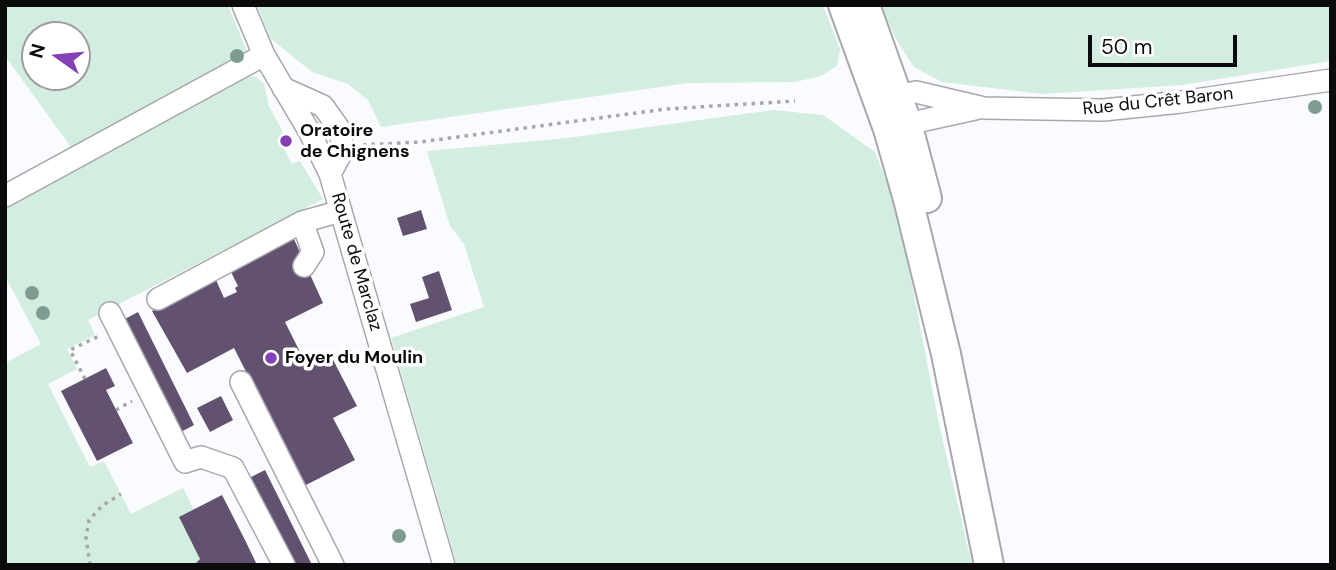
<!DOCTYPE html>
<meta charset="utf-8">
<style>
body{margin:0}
#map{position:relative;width:1336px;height:570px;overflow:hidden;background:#fafbfe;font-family:"DM Sans",sans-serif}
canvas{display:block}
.frame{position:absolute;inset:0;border:7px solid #0b0b0e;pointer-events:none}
.north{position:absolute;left:21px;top:21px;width:70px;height:70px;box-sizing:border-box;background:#fff;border:2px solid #9d9d9f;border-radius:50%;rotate:285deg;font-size:19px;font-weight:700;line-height:28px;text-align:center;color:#0b0b0e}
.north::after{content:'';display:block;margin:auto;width:24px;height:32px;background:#8441b5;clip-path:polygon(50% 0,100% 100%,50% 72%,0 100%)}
.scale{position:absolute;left:1088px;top:35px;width:149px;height:32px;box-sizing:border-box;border:4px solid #0b0b0e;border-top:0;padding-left:9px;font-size:21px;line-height:24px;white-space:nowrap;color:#0b0b0e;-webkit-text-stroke:5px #fff;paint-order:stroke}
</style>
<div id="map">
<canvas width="1336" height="570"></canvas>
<div class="frame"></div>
<div class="north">N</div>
<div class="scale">50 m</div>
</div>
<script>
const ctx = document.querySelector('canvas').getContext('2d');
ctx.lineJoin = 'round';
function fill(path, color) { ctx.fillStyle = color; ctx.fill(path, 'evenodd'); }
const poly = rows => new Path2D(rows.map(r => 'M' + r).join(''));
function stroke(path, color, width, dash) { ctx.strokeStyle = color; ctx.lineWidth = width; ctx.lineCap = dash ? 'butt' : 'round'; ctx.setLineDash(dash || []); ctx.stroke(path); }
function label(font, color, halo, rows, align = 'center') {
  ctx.font = font + ' "DM Sans",sans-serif'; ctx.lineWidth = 7; ctx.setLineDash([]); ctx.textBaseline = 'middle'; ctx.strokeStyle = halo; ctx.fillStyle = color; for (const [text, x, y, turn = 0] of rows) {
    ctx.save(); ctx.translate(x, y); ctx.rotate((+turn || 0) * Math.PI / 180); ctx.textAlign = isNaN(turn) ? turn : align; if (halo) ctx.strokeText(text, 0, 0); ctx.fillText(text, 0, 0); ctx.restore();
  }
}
fill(poly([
 [5,5,228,5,248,54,73,150,5,56],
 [35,35,77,35,77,77,35,77],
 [257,5,823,5,840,49,837,66,821,76,795,82,688,83,381,127,368,100,348,84,312,72,271,39],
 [880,5,1331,5,1331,61,1182,85,1042,94,942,82,914,67,897,41],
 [245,76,256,77,264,84,269,106,285,136,282,145,292,164,300,161,323,199,88,320,95,335,67,349,77,369,48,384,90,467,104,461,131,514,183,488,194,510,200,559,194,565,5,565,5,363,41,344,5,276,5,204],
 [773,110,823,115,875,152,898,212,939,424,972,565,457,565,391,338,484,307,464,244,450,226,427,151,567,138]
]), '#d3ede0');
fill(poly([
 [421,210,427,229,403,236,397,218],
 [293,237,323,303,285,322,306,364,329,352,357,406,333,418,355,460,304,486,234,348,187,373,152,311,216,280,224,298,237,292,235,288,238,286,231,272],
 [439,271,452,310,416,322,410,304,429,298,422,277],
 [138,312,194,425,179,433,123,320],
 [106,368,115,386,106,390,133,443,97,461,61,391],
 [221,396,233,420,210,432,197,408],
 [265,470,312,565,293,565,249,478],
 [222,495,245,540,257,565,194,565,200,559,179,517]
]), '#62516f');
const minor = poly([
 [243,5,264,55,309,131,330,174,444,565],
 [283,88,323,106,340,130,343,150,330,174],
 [882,98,916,92,984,108,1103,110,1181,102,1331,80],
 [893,127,975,109],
 [5,196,264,55],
 [304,266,313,252,302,222,341,211],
 [158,299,302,222],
 [110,313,185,462,201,457,233,468,284,565],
 [241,382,333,565]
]);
const major = poly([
 [843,5,888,129,909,203,946,354,989,565],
 [865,5,907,123,927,198]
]);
stroke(minor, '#a6a8af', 24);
stroke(major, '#a6a8af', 32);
stroke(poly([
 [363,145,420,142,666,109,795,101],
 [85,379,70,350,99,336],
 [116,410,132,401],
 [90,565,86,538,89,520,103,505,121,494]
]), '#a6a7aa', 3.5, [3.5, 5]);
stroke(minor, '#fff', 21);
stroke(major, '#fff', 28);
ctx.fillStyle = '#7e9c92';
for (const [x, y] of [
 [237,56],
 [1315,107],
 [32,293],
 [43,313],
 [399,536]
]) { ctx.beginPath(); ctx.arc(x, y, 7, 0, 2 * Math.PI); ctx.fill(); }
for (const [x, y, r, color] of [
 [286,141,7,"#8441b5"],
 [271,358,7,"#8441b5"]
]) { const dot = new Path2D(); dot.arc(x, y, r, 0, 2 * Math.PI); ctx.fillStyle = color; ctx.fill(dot); stroke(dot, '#fff', 2.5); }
label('18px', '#0b0b0e', '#fff', [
 ["Rue du Crêt Baron",1158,102,-6],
 ["Route de Marclaz",356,262,74]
]);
label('bold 18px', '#0b0b0e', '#fff', [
 ["Oratoire",300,131],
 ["de Chignens",300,152],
 ["Foyer du Moulin",285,358]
], 'left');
</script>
